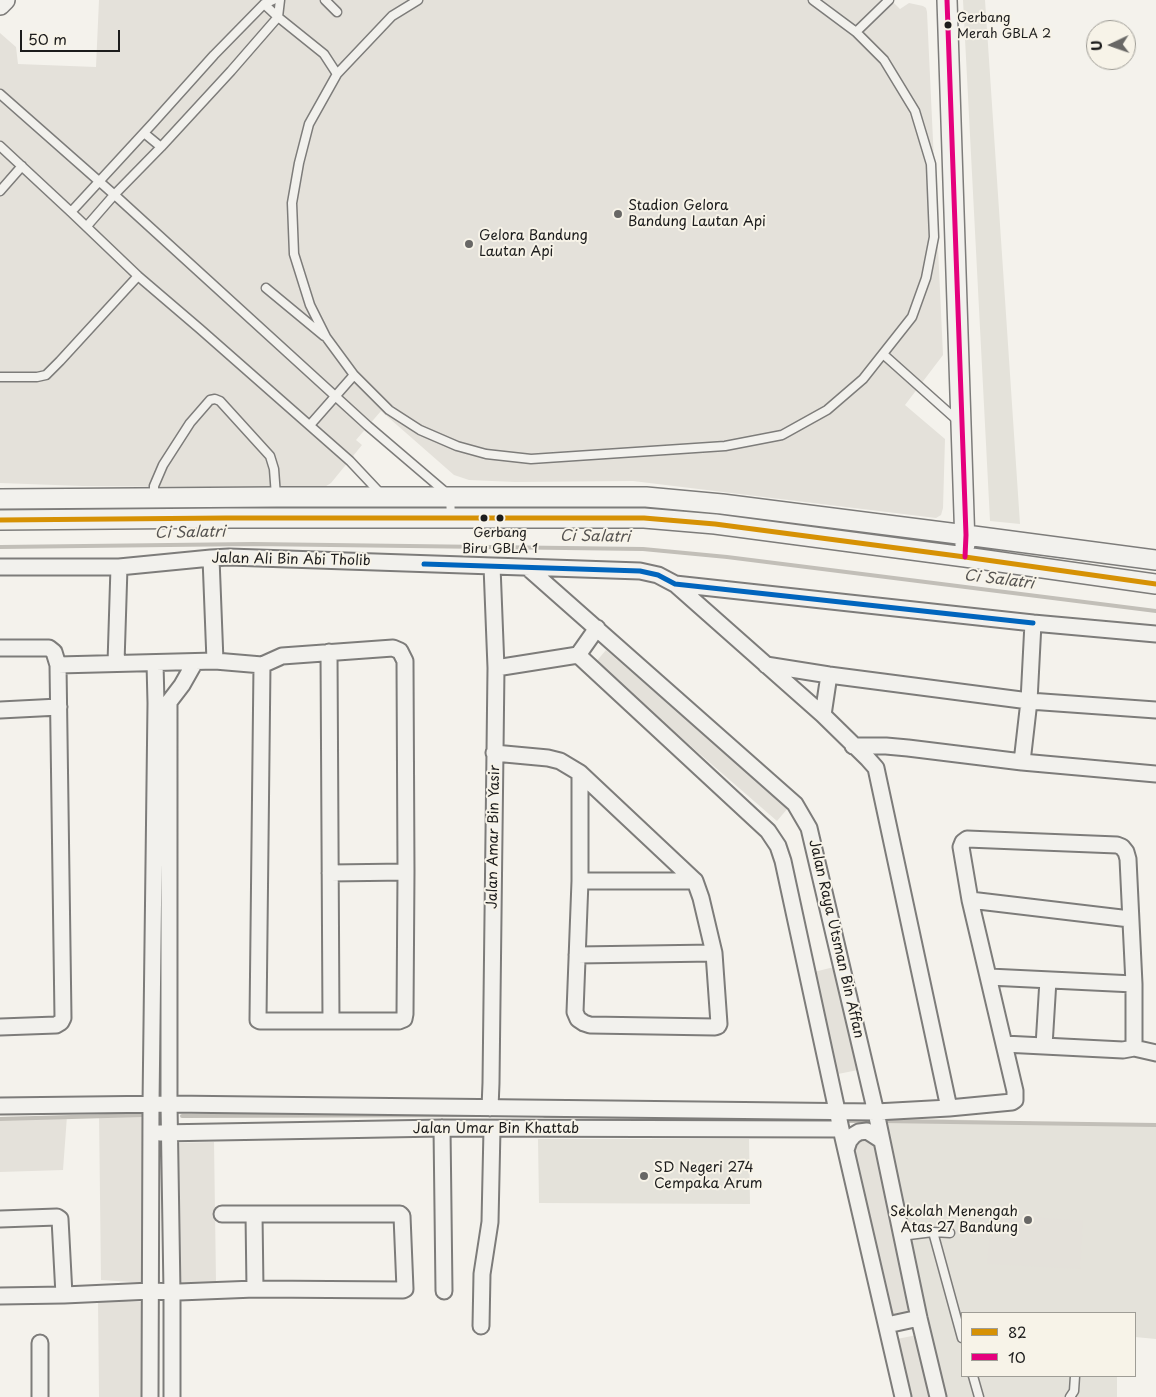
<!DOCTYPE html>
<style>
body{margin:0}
#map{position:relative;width:1156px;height:1397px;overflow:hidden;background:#f4f2ec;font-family:"Playpen Sans",sans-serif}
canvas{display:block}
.legend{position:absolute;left:961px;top:1312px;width:175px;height:65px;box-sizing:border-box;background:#f7f3e8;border:1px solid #9f9d96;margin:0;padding:6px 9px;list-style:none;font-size:15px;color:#1c1c1c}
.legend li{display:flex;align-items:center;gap:10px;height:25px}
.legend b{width:25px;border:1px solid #9f9d96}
.north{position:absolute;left:1086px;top:20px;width:50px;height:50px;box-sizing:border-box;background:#f7f3e8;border:1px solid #9f9d96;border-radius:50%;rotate:267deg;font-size:14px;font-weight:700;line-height:20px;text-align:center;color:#1c1c1c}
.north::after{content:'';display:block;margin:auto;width:18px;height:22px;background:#686765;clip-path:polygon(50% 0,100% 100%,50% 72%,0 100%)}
.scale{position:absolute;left:20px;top:30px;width:100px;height:22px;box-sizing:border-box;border:2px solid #1c1c1c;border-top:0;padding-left:6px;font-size:15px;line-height:18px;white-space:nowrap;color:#1c1c1c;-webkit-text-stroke:4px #f7f3e8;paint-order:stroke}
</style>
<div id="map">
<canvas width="1156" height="1397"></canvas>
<ul class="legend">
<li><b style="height:6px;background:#d69104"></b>82</li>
<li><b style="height:6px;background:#e5007d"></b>10</li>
</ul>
<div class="north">U</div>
<div class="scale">50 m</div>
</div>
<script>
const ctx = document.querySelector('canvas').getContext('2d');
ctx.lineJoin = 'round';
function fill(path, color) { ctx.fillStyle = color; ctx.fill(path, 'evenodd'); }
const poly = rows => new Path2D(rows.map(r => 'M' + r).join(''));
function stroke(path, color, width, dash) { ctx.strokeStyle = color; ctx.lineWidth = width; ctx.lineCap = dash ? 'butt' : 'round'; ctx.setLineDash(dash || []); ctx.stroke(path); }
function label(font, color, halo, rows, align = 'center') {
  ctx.font = font + ' "Playpen Sans",sans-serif'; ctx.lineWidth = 4; ctx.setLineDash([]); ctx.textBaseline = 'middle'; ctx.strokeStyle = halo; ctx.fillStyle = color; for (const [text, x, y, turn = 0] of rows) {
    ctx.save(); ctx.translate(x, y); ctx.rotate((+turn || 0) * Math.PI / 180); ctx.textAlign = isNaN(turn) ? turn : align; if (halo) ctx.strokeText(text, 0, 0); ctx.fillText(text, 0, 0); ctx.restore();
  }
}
fill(poly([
 [963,0,985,0,1020,524,990,521],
 [877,1117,1156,1126,1156,1339,1135,1337,1135,1313,962,1313,962,1376,1117,1376,1117,1397,939,1397],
 [538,1139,749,1139,750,1204,539,1203]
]), '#e4e2da');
fill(poly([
 [99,0,891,0,900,9,909,3,923,6,926,8,927,12,943,355,905,405,945,439,943,508,941,515,936,518,633,481,515,482,469,480,454,475,381,411,356,440,362,445,331,483,323,488,83,486,0,483,0,33,16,47,18,64,96,67],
 [606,650,788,808,777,821,595,663],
 [834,967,858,1070,838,1074,814,972],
 [146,1111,146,1283,101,1280,99,1113],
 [67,1116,63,1170,0,1172,0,1117],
 [863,1136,875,1142,912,1313,891,1316,853,1146],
 [214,1142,216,1282,176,1283,175,1143],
 [992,1214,1083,1221,1080,1269,987,1264],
 [98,1300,145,1302,145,1397,99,1397],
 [917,1335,931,1397,909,1397,897,1339]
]), '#e4e1da');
stroke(poly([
 [0,547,253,544,643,549,727,557,1156,611],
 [182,1116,495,1115],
 [545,1116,748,1118,835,1121],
 [0,1119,143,1115],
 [842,1121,875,1121],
 [882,1121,1156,1125]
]), '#c2bfb8', 4);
const service = poly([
 [325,0,337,12],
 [418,0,392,16,337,74,309,124,299,163,292,203,294,254,310,305,326,337,354,375,389,410,420,430,457,446,486,454,531,459,725,446,782,435,827,410,863,379,912,317,926,278,934,237,931,164,915,111,884,60,856,32,813,0],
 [264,4,278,17,324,54,337,74],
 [856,32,889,0],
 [0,94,118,198,368,426,450,496,451,518],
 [144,133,161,147],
 [0,146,71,212,138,276,200,329,350,461,382,495],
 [0,191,22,166],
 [71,212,153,123,214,55,264,4,273,0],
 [87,226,114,195,161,147,231,71,278,17,280,0],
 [266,288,324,336],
 [883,354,958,421],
 [0,377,37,377,46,375,60,361,138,276],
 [310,425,354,375],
 [154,498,154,486,163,465,190,423,210,400,215,399,220,401,270,456,274,469,276,496],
 [933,1232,962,1338],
 [901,1236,933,1232,950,1233],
 [973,1376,979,1397],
 [1070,1397,1074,1391,1075,1376]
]);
const minor = poly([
 [211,558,215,661],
 [0,567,119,567,211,558,229,557,640,571,658,575,675,584,1033,623],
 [528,568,795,804,809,828,877,1117,919,1318,938,1397],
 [675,584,823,715,868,759,876,768,949,1108],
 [0,648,49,648,54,652,58,665,63,1018,61,1022,56,1025,0,1027],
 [329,652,331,1021],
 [578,655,768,831,778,846,783,861,841,1129,903,1397],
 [116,663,119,567],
 [58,665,215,661,262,665,282,656,393,648,400,651,405,661,406,872,405,1014,404,1019,399,1021,260,1021,258,1020,262,665],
 [766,665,829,675,1029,701,1156,710],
 [496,668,578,655,597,628],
 [0,710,59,707],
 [823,715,829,675],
 [853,746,886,746,908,748,1022,762,1156,774],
 [494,753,548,758,560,761,580,773,580,881,695,881,701,898,714,953,577,955],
 [1022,762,1029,701,1033,623,1156,634],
 [580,773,695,881],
 [330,873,406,872],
 [580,881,575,1012,578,1019,584,1023,590,1025,715,1027,718,1026,719,1024,714,953],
 [970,900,1130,919],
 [989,977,1134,984],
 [1004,1044,1123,1050,1134,1048,1156,1053],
 [1044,1046,1048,980],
 [0,1106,169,1104,876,1112,949,1108,1012,1102,1015,1100,1015,1091,970,900,961,847,963,842,967,839,1117,845,1122,847,1126,852,1128,859,1134,984,1134,1048],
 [490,1108,491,1083,496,668,492,566],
 [442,1128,444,1291],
 [160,1133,442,1128,841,1129],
 [846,1150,849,1141,854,1135,859,1132,867,1131,881,1140],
 [254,1214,255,1289],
 [0,1219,57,1217,60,1219,64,1295],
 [0,1296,64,1295,151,1291,179,1292,255,1289,403,1290,405,1289,402,1216,400,1214,222,1214],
 [887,1325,919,1318],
 [481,1326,482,1274,490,1222,492,1129],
 [40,1397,40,1343],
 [150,1397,151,1105,156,703,155,663],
 [172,1397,172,1292,169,1104,169,702,182,685,195,662]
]);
const tertiary = poly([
 [947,0,965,545],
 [0,5,5,0],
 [0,499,276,497,646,497,722,504,966,535,1156,560],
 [0,520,226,518,644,518,715,524,965,557,1156,584]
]);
stroke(service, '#7d7c7a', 11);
stroke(minor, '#7d7c7a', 19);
stroke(tertiary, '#7d7c7a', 22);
stroke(service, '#f2f1ed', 8);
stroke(minor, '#f2f1ed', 15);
stroke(tertiary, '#f2f1ed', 19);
stroke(poly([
 [0,520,226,518,644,518,715,524,965,557,1156,584]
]), '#d69104', 5);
stroke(poly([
 [947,0,966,535,965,557]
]), '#e5007d', 5);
stroke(poly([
 [424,564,640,571,658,575,675,584,1033,623]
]), '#0065bd', 5);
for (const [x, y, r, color] of [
 [948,25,4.5,"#1c1c1c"],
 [618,214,5,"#686765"],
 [469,244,5,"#686765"],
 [484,518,4.5,"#1c1c1c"],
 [500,518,4.5,"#1c1c1c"],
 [644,1176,5,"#686765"],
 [1028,1220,5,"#686765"]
]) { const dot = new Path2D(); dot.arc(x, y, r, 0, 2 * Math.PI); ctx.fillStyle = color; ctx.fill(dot); stroke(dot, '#f7f3e8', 2); }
label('13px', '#1c1c1c', '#f7f3e8', [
 ["Gerbang",957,18],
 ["Merah GBLA 2",957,34],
 ["Gerbang",500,533,"center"],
 ["Biru GBLA 1",500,549,"center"]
], 'left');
label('14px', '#1c1c1c', '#f7f3e8', [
 ["Stadion Gelora",628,206],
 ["Bandung Lautan Api",628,222],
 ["Gelora Bandung",479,236],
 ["Lautan Api",479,252],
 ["SD Negeri 274",654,1168],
 ["Cempaka Arum",654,1184],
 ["Sekolah Menengah",1018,1212,"right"],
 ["Atas 27 Bandung",1018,1228,"right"]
], 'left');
label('14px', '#1c1c1c', '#f7f3e8', [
 ["Jalan Ali Bin Abi Tholib",291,560,1],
 ["Jalan Amar Bin Yasir",494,837,-89],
 ["Jalan Raya Utsman Bin Affan",836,939,77],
 ["Jalan Umar Bin Khattab",496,1129]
]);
label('italic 15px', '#565452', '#f7f3e8', [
 ["Ci Salatri",190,533,-1],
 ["Ci Salatri",595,537,1],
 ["Ci Salatri",999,580,7]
]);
</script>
